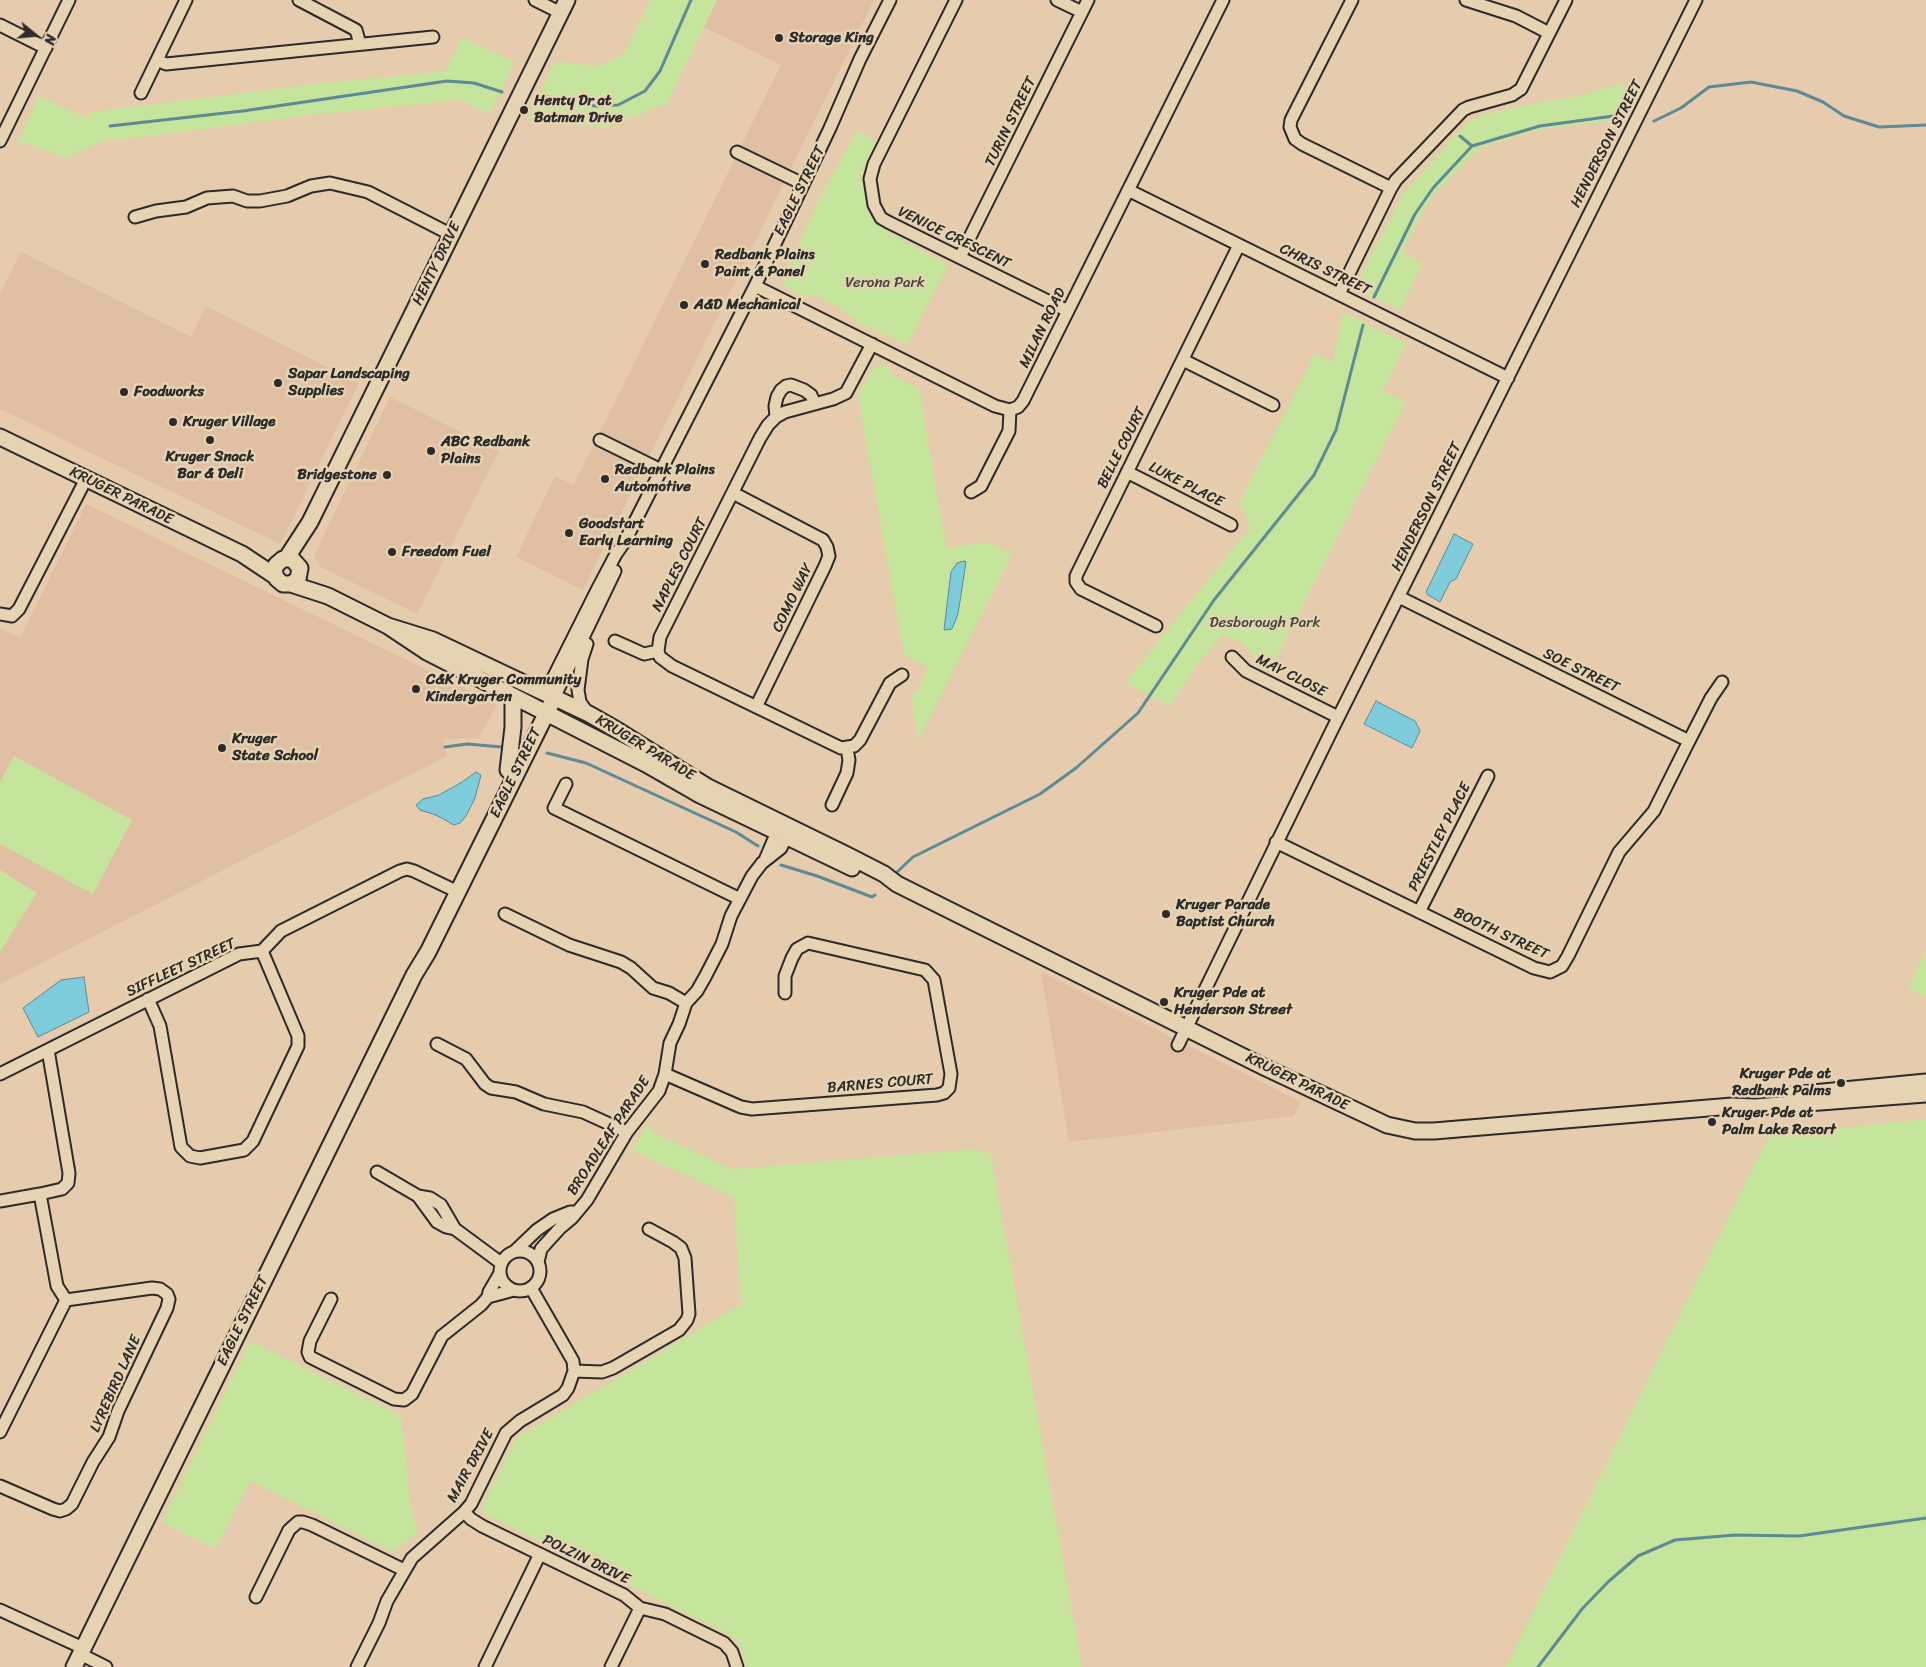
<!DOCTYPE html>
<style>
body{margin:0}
#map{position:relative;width:1926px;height:1667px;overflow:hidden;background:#e6ccac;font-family:Sriracha,sans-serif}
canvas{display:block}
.north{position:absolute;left:10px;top:10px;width:50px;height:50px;-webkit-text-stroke:4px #e6d3b1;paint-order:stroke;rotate:107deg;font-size:14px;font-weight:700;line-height:20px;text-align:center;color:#2b2b2b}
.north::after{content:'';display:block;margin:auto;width:18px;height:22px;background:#2b2b2b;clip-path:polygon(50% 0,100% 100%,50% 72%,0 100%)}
</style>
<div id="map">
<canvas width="1926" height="1667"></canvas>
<div class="north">N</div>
</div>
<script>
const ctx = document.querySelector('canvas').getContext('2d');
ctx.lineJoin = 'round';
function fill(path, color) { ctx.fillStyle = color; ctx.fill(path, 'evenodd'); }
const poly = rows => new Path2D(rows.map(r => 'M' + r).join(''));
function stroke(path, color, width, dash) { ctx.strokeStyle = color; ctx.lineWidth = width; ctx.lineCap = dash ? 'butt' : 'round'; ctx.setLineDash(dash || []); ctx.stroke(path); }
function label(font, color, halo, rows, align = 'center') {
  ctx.font = font + ' Sriracha,sans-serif'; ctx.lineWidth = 5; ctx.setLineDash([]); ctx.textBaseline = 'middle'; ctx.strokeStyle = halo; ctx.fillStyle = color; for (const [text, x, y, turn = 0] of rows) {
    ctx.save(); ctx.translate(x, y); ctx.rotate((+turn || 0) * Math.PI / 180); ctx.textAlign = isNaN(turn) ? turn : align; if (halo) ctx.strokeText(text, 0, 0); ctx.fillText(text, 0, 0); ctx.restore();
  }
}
fill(poly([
 [717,0,874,0,583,590,516,557,555,476,574,485,781,65,704,27],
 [21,252,191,337,206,306,359,383,280,544,0,409,0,294],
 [390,397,499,451,417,614,321,567,314,556],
 [86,504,497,704,479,738,443,739,447,756,0,984,0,628,20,638],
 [1041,972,1301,1102,1294,1116,1069,1142]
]), '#e0bfa3');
fill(poly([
 [650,0,717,0,667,103,607,128,527,119,555,61,600,66,625,53],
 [462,37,515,62,490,114,461,100,320,114,100,142,67,158,18,141,39,96,87,118,90,112,306,85,446,71],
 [1620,84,1633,90,1618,120,1543,129,1479,148,1430,199,1402,252,1422,263,1400,310,1362,292,1359,287,1359,280,1402,195,1468,122,1481,115,1530,104,1578,96],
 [857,130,875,142,861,174,869,216,878,226,948,265,907,346,856,321,842,309,815,296,802,295,785,286,783,279,822,193],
 [1343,312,1406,343,1383,391,1406,402,1270,670,1255,658,1242,642,1222,635,1197,665,1170,706,1125,683,1250,528,1244,511,1238,506,1315,353,1333,362],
 [885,364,896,377,919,388,946,548,988,542,1012,554,918,741,911,694,917,691,928,668,904,655,858,395,873,368],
 [14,756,132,820,93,894,0,844,0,782],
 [0,870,37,893,0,952],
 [1926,950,1926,997,1908,988],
 [1926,1119,1926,1667,1506,1667,1769,1135],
 [648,1124,652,1127,650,1131,732,1169,975,1149,991,1154,1082,1667,745,1667,744,1655,737,1642,731,1635,485,1514,482,1511,483,1505,516,1438,741,1304,734,1197,631,1150],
 [250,1341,401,1415,411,1509,418,1532,397,1550,391,1551,250,1481,216,1549,162,1522]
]), '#c5e49c');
const water = poly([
 [1454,534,1473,544,1456,579,1450,582,1440,602,1428,595,1426,592,1454,534],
 [964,561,966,562,958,614,952,629,944,630,951,572,957,563,964,561],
 [1376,701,1415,721,1420,731,1412,748,1364,724,1376,701],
 [476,772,481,775,475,798,466,816,460,823,454,825,436,815,420,810,416,805,423,799,439,795,462,782,476,772],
 [84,977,89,1012,38,1037,23,1008,61,980,84,977]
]);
fill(water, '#7dcbdb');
stroke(water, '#5c8b95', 1);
stroke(poly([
 [542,94,550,98,567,98,594,106,618,105,645,91,660,71,691,0],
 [1654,121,1681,108,1709,87,1751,82,1797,91,1823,102,1844,116,1879,127,1926,125],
 [110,126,243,111,447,81,474,83,502,92],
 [1460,136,1472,146],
 [1374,297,1415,214,1433,188,1472,146,1540,126,1621,115],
 [445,747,467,744,502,747],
 [547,753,586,763,736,832,758,846],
 [781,865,817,876,872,897,875,895],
 [896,873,913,857,1040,794,1076,768,1138,713,1214,600,1314,475,1336,430,1363,325],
 [1538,1667,1582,1609,1608,1582,1638,1556,1675,1540,1735,1535,1799,1536,1926,1518]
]), '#5c8b95', 3);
const street = poly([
 [299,0,356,30,360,44],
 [535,0,561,13],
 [956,0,874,164,870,179,874,205,881,218,888,222,1068,311],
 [1057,0,1082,12],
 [1352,0,1291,120,1290,127,1295,139,1302,144,1391,188],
 [1466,0,1516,16,1549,33],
 [0,25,46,48],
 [157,60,166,64,433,37],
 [141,93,186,0],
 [0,141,69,0],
 [737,152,803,184],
 [1128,190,1508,378],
 [135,217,156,211,186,207,207,198,233,196,247,201,260,201,287,196,311,186,330,183,368,192,452,235],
 [960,257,1088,0],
 [755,286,995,406,1010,410,1018,407,1023,401,1223,0],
 [1339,294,1391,188,1396,180,1463,110,1469,107,1512,95,1521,89,1566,0],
 [872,344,846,393,833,399,785,412,776,417,768,425,760,438,660,637,658,651,660,657,672,666,841,748,854,746,860,740,890,683,902,675],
 [1183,360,1273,405],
 [776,417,775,406,777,397,781,390,786,386,791,385,804,390,811,395,815,404],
 [600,440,661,470],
 [1127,472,1231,525],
 [971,492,981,486,1009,431,1010,410],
 [733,493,823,540,827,547,829,556,825,566,756,707],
 [1399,597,1689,741,1711,698,1722,682],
 [0,614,12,616,19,609,86,479],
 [1156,626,1081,589,1076,582,1076,576,1239,245],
 [615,641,644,654,658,651],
 [587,644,582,659,578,690,580,702,587,712],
 [1232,657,1246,671,1338,717],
 [545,694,597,590,616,554,625,541,755,286,830,128,860,59,890,0],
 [554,698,615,571],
 [566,784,554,808,740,899],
 [832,805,847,773,849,760,847,749],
 [1276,842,1534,968,1550,972,1562,966,1568,956,1619,852,1654,811,1689,741],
 [765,860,780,825],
 [1419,912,1488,776],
 [505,914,569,945,621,962,631,968,653,988,669,993,686,1003],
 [148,999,160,1026,181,1147,190,1156,200,1158,244,1150,253,1141,298,1046,298,1036,262,951],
 [437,1044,466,1059,485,1084,491,1088,516,1092,544,1104,583,1112,627,1132],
 [1178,1045,1330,734,1696,0],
 [0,1074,239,954,262,951,281,931,400,871,407,869,414,871,458,892],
 [665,1074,741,1107,752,1109,937,1095,944,1093,949,1088,951,1074,934,980,925,970,808,943,797,949,792,958,785,976,785,993],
 [377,1172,418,1196,430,1198,441,1205,455,1229],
 [418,1196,437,1222,446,1227,455,1229,501,1263],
 [0,1201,40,1194,62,1189,68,1183,69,1173,48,1050],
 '500 1271a20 20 0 1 1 40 0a20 20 0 1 1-40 0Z',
 [515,1251,537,1230,553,1219,570,1212,576,1212],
 [538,1262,541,1249,560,1228,572,1218,587,1200,627,1132,659,1091,665,1074,670,1043,679,1024,686,1003,697,991,705,977,722,944,731,916,752,876,762,863,781,848,789,831],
 [488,1297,514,1290],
 [331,1299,310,1341,308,1352,310,1357,394,1399,404,1400,412,1394,442,1336,481,1305,488,1297,489,1292,500,1273],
 [574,1371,602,1372,613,1368,679,1330,687,1320,689,1314,685,1258,681,1248,673,1242,649,1229],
 [0,1432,66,1300,57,1286,40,1194],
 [0,1486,53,1509,60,1511,66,1509,72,1504,93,1462,109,1437,118,1411,167,1308,169,1299,167,1294,160,1289,152,1288,66,1300],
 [464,1512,471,1519,482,1526,624,1595,640,1608,665,1614,724,1643,732,1652,737,1667],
 [256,1597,289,1530,298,1522,303,1522,312,1525,404,1570],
 [0,1610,83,1648],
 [80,1654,106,1667],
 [357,1667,379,1623,387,1601,412,1558,464,1512,471,1504,506,1433,520,1421,563,1395,568,1388,574,1371,573,1361,531,1288],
 [485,1667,540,1554],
 [611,1667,640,1608]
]);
const secondary = poly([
 [0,437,242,554,275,576],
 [286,559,310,522,567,0],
 [291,584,298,579,300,568,292,559,283,559,276,565,274,572,277,579,283,584,291,584,328,596,388,626,427,652,646,764,700,795,852,868],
 [388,626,433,640,589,714,617,730,708,787,847,855,884,874,897,884,1266,1068,1387,1125,1415,1131,1434,1131,1732,1106,1755,1107,1926,1094],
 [508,770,513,727,513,696],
 [1792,1095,1926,1082],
 [74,1667,414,975,428,952,554,698]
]);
stroke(street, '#2b2b2b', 15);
stroke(secondary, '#2b2b2b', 19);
stroke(street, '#e6d3b1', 11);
stroke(secondary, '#e6d3b1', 15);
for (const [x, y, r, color] of [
 [779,38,5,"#2b2b2b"],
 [524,110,5,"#2b2b2b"],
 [705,264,5,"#2b2b2b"],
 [684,305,5,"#2b2b2b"],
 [278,383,5,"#2b2b2b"],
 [124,392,5,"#2b2b2b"],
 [173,422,5,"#2b2b2b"],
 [210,440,5,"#2b2b2b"],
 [431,451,5,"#2b2b2b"],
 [387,475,5,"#2b2b2b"],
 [605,479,5,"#2b2b2b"],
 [569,533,5,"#2b2b2b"],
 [392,552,5,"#2b2b2b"],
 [416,689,5,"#2b2b2b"],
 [222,748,5,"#2b2b2b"],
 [1166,914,5,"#2b2b2b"],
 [1164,1002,5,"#2b2b2b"],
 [1841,1083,5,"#2b2b2b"],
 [1712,1122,5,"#2b2b2b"]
]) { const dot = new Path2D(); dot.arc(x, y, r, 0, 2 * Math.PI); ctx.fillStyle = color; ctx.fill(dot); stroke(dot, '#e6d3b1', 2); }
label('bold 15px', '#2b2b2b', '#e6d3b1', [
 ["Storage King",789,38],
 ["Henty Dr at",534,101],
 ["Batman Drive",534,118],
 ["Redbank Plains",715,255],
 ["Paint & Panel",715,272],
 ["A&D Mechanical",694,305],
 ["Sapar Landscaping",288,374],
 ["Supplies",288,391],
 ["Foodworks",134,392],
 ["Kruger Village",183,422],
 ["ABC Redbank",441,442],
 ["Plains",441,459],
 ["Kruger Snack",210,457,"center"],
 ["Bar & Deli",210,474,"center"],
 ["Redbank Plains",615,470],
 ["Automotive",615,487],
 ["Bridgestone",377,475,"right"],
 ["Goodstart",579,524],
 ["Early Learning",579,541],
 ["Freedom Fuel",402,552],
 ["C&K Kruger Community",426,680],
 ["Kindergarten",426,697],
 ["Kruger",232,739],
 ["State School",232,756],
 ["Kruger Parade",1176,905],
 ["Baptist Church",1176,922],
 ["Kruger Pde at",1174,993],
 ["Henderson Street",1174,1010],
 ["Kruger Pde at",1831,1074,"right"],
 ["Redbank Palms",1831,1091,"right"],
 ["Kruger Pde at",1722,1113],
 ["Palm Lake Resort",1722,1130]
], 'left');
label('15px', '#2b2b2b', '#e6d3b1', [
 ["TURIN STREET",1011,122,-64],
 ["HENDERSON STREET",1607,144,-63],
 ["EAGLE STREET",800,191,-64],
 ["VENICE CRESCENT",954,238,26],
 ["HENTY DRIVE",437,264,-64],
 ["CHRIS STREET",1325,270,26],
 ["MILAN ROAD",1043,328,-64],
 ["BELLE COURT",1122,448,-63],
 ["LUKE PLACE",1186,485,27],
 ["KRUGER PARADE",121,496,26],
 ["HENDERSON STREET",1427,507,-64],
 ["NAPLES COURT",680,565,-63],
 ["COMO WAY",793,598,-64],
 ["SOE STREET",1581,671,26],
 ["MAY CLOSE",1291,676,27],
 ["KRUGER PARADE",645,748,31],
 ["EAGLE STREET",516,773,-64],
 ["PRIESTLEY PLACE",1440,837,-63],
 ["BOOTH STREET",1501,934,25],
 ["SIFFLEET STREET",181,968,-25],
 ["KRUGER PARADE",1297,1082,26],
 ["BARNES COURT",880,1084,-5],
 ["BROADLEAF PARADE",609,1136,-57],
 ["EAGLE STREET",243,1321,-64],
 ["LYREBIRD LANE",116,1384,-66],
 ["MAIR DRIVE",471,1466,-61],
 ["POLZIN DRIVE",586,1560,26]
]);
label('15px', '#42473c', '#e6d3b1', [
 ["Verona Park",885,283],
 ["Desborough Park",1265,623]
]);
</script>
